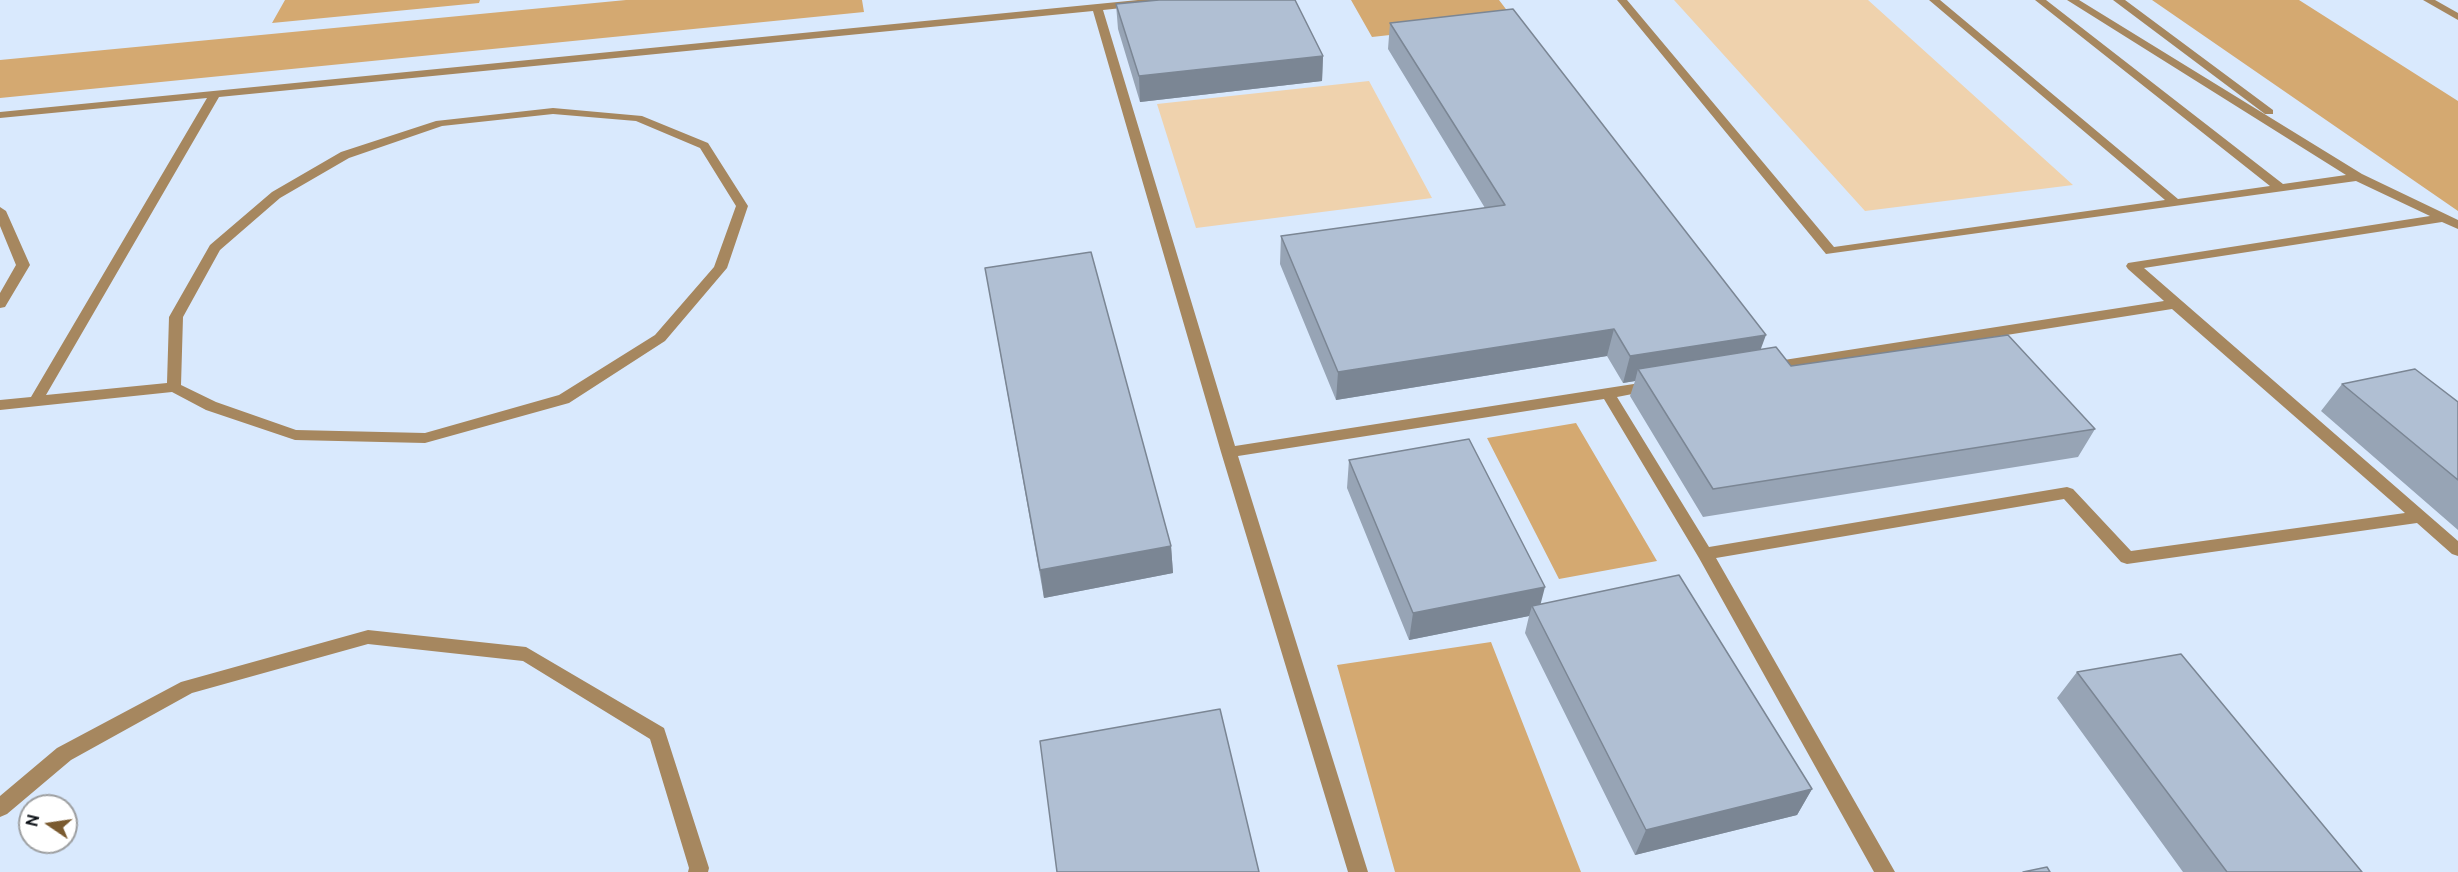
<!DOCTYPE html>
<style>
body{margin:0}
#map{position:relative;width:2458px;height:872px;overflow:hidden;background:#d9e9fd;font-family:Ubuntu,sans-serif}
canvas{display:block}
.north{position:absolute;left:18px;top:794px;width:60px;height:60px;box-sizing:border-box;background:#fff;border:2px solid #9d9fa1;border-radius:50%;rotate:283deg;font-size:16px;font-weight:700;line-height:24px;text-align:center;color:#090e14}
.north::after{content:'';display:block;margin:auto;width:21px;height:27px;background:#7a5a2f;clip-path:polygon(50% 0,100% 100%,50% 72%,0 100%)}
</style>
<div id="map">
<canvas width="2458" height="872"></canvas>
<div class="north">N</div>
</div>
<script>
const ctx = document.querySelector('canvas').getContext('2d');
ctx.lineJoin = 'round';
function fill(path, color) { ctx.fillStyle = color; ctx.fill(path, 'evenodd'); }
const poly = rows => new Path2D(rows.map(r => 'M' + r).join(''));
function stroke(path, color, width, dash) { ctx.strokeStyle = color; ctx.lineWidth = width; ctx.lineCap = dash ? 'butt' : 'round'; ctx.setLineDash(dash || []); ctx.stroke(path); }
fill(poly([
 [1674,0,1868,0,2073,185,1865,211],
 [1369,81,1432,198,1196,228,1157,104]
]), '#efd2ad');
fill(poly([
 [285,0,480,0,479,3,272,23],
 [626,0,862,0,864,12,0,98,0,60],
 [1351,0,1499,0,1515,21,1372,37],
 [2152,0,2299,0,2458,101,2458,211],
 [1576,423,1657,561,1559,579,1487,438],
 [1491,642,1581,872,1395,872,1337,665]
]), '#d4a971');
fill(poly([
 [1138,0,1174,0,1169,3,1103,10,1235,446,1653,381,1658,383,1660,386,1658,389,1617,397,1709,547,2067,487,2073,489,2131,551,2405,513,2172,309,1771,372,1766,370,1764,367,1771,362,2164,301,2128,269,2126,266,2128,263,2430,216,2356,181,1826,254,1617,0,1627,0,1834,247,2165,200,1929,0,1940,0,2178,199,2270,186,2035,0,2046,0,2283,184,2346,175,2067,0,2079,0,2362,174,2458,220,2458,229,2442,222,2144,268,2458,541,2458,556,2452,554,2417,523,2127,564,2121,562,2064,499,1716,558,1895,872,1874,872,1699,558,1604,399,1238,456,1368,872,1348,872,1221,452,1093,11,219,97,46,395,167,383,169,317,210,245,272,192,341,152,436,121,553,108,642,116,708,143,748,206,727,268,665,341,569,403,425,443,295,440,206,410,172,392,0,410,0,400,31,397,207,98,0,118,0,112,1138,0],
 [553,114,636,121,700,148,736,206,714,267,655,335,559,395,425,433,296,430,216,402,181,385,183,317,220,250,280,198,349,158,442,126,553,114],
 [2113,0,2125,0,2273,110,2273,114,2265,114,2113,0],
 [2423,0,2435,0,2458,13,2458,20,2423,0],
 [0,207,6,211,30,265,5,307,0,308,0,293,16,265,0,226,0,207],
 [368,630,526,647,664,728,709,868,708,872,688,872,689,868,650,739,523,661,368,644,192,693,71,760,7,814,0,817,0,796,57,748,181,682,368,630]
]), '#a6875f');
fill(poly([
 [1116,4,1323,56,1322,81,1140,102,1118,29],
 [1390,23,1761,350,1791,366,2095,429,2078,457,1703,517,1630,396,1635,381,1623,383,1607,356,1336,400,1280,264,1281,236,1485,208,1388,49],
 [985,268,1171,546,1173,573,1044,598],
 [2342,384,2458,402,2458,530,2321,411],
 [1349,460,1541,604,1812,789,1797,815,1635,855,1525,633,1529,616,1409,640,1347,488],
 [2077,672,2362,872,2183,872,2057,698]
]), '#97a4b5');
fill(poly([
 [1323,56,1322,81,1140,102,1139,76],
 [1614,329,1607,356,1336,400,1338,372],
 [1766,335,1756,362,1638,369,1635,381,1623,383,1630,356],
 [1171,546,1173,573,1044,598,1040,570],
 [1545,587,1538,614,1532,606,1529,616,1409,640,1413,613],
 [1812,789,1797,815,1635,855,1646,830]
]), '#7b8694');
const building = poly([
 [1159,0,1295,0,1323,56,1139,76,1116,4,1159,0],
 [1513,9,1766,335,1630,356,1614,329,1338,372,1281,236,1505,205,1390,23,1513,9],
 [1091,252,1171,546,1040,570,985,268,1091,252],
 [2008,335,2095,429,1713,489,1638,369,1776,347,1791,366,2008,335],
 [2415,369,2458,402,2458,480,2342,384,2415,369],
 [1469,439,1545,587,1413,613,1349,460,1469,439],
 [1679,575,1812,789,1646,830,1532,606,1679,575],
 [2181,654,2362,872,2227,872,2077,672,2181,654],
 [1220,709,1259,872,1057,872,1040,741,1220,709],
 [2047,867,2050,872,2023,872,2047,867]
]);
fill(building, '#b0bfd3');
stroke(building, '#7b8694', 1.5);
</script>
